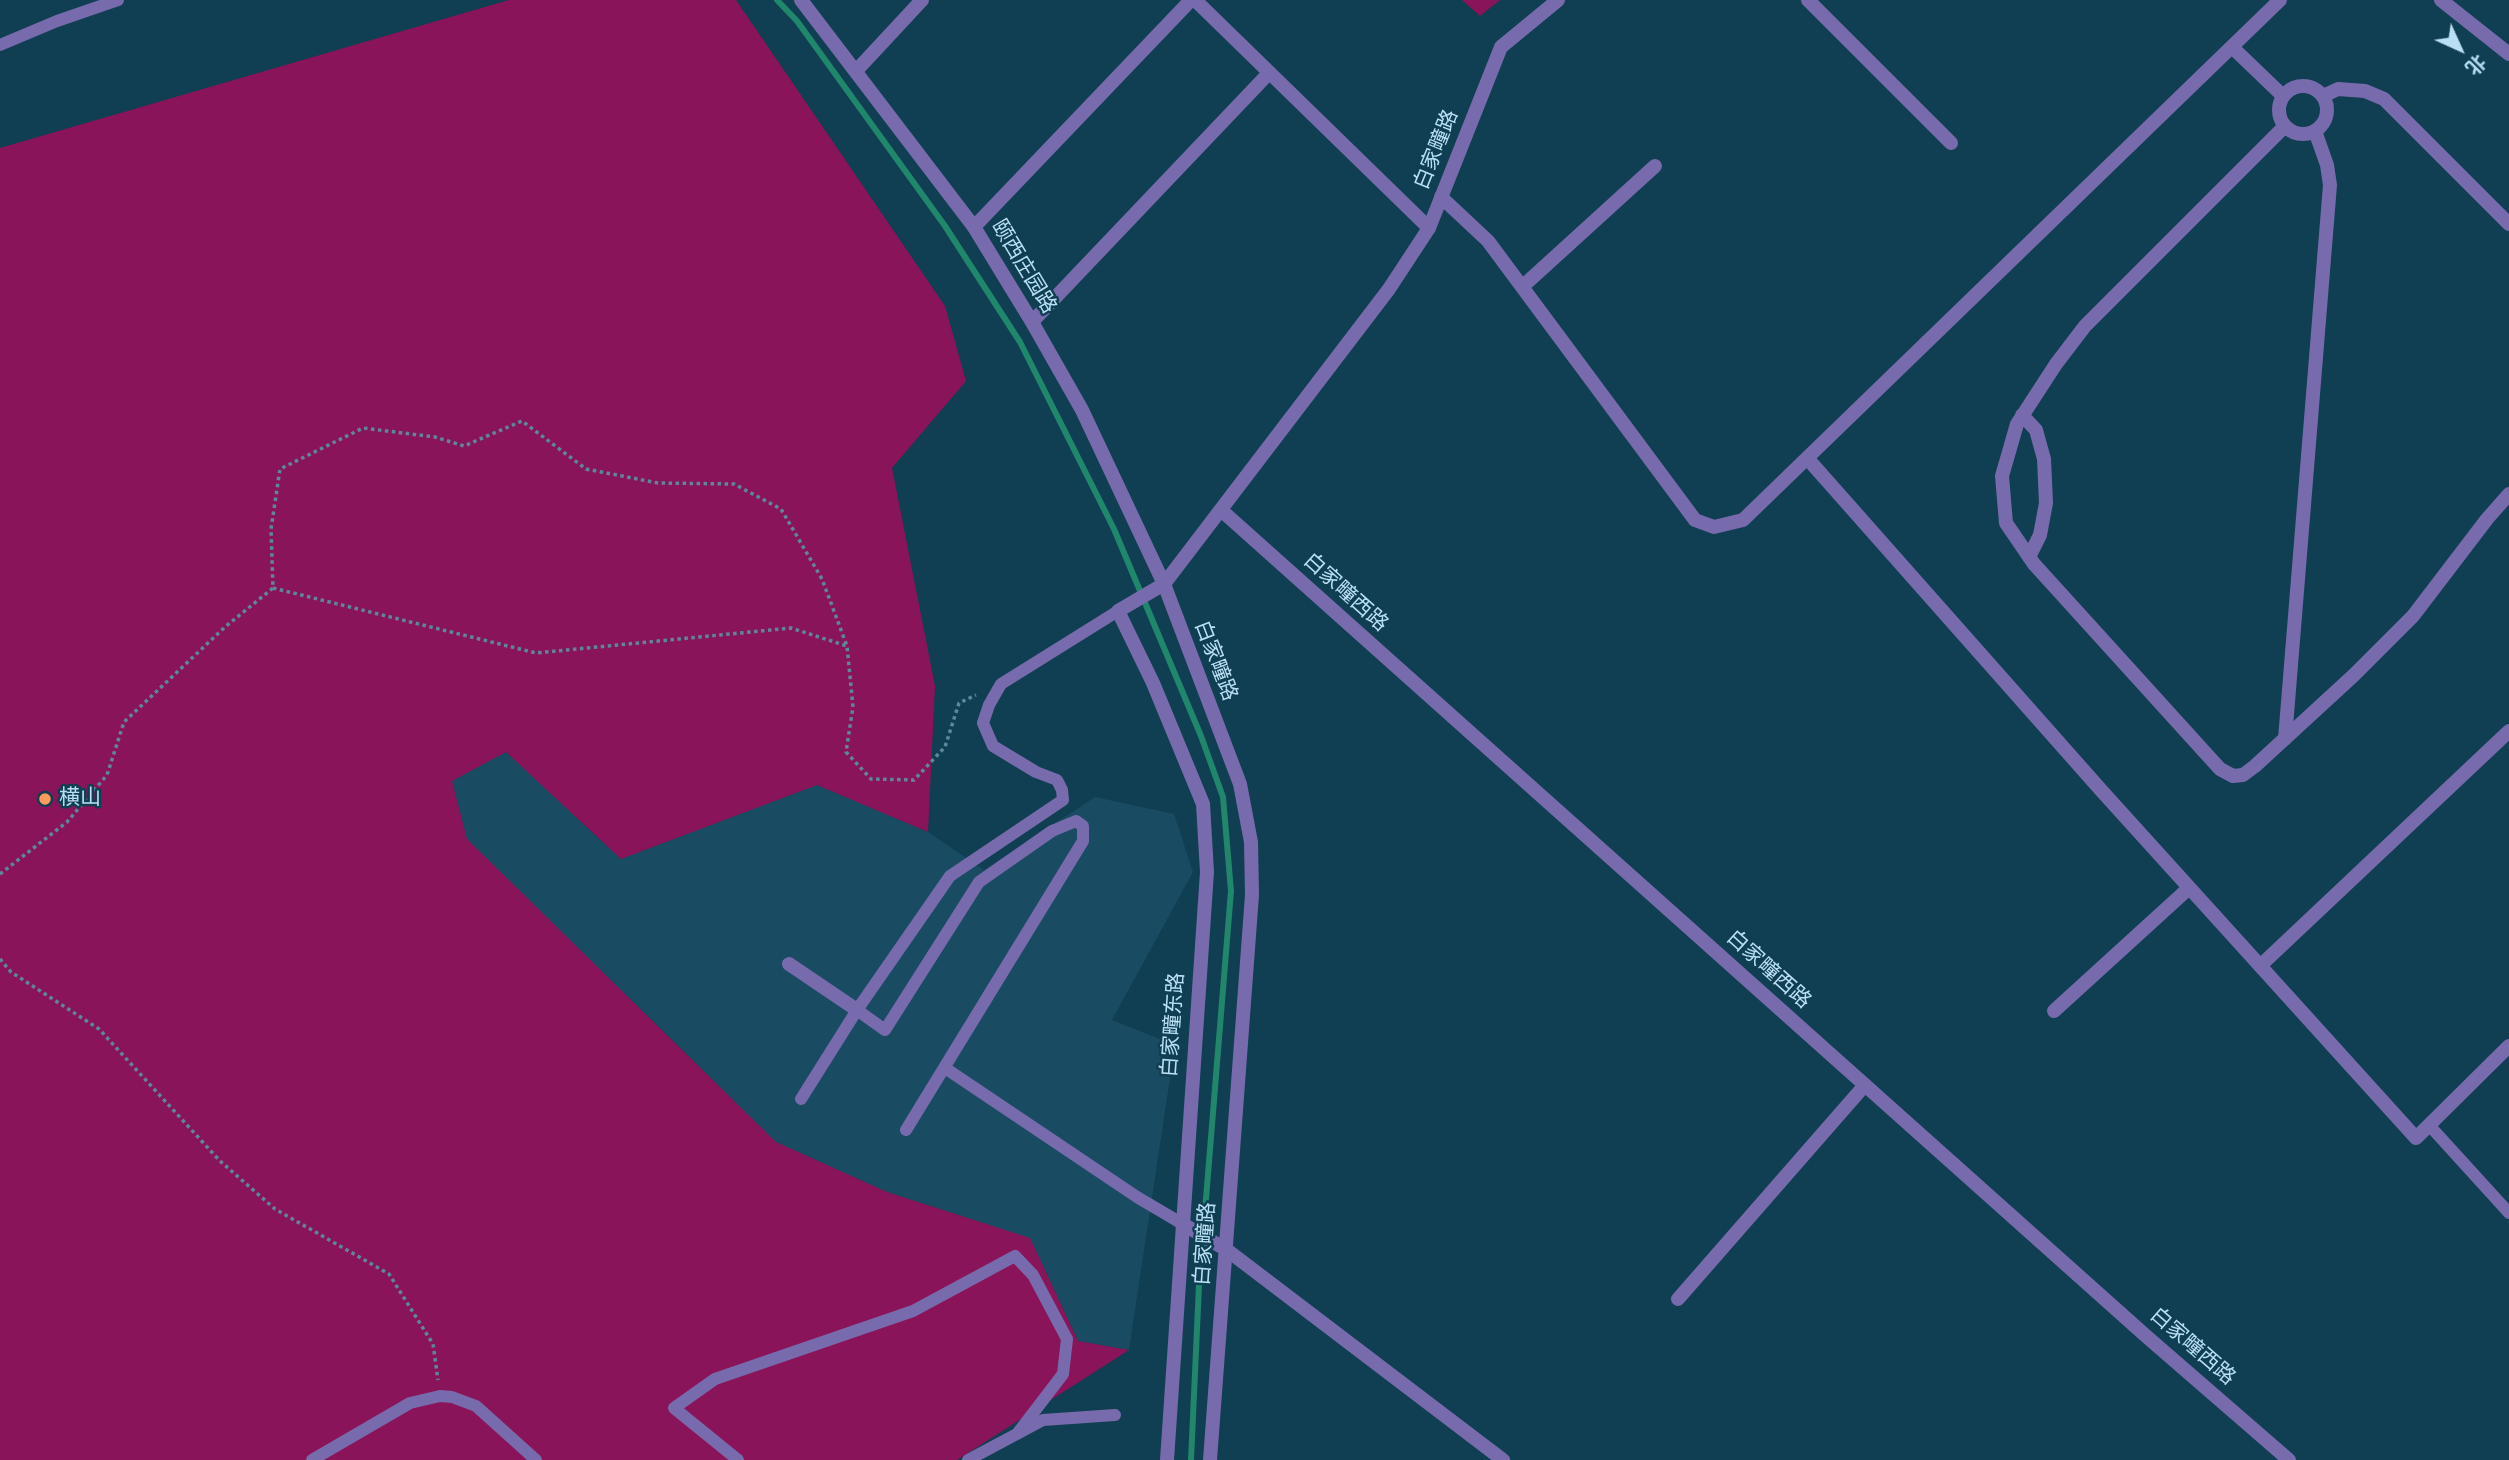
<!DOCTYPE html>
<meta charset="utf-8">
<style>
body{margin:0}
#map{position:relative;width:2509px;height:1460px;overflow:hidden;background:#103e52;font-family:"Sofia Sans Condensed","Noto Sans SC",sans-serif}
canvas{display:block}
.north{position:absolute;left:2425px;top:14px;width:70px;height:70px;-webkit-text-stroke:5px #103e52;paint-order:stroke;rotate:135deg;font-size:19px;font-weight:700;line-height:28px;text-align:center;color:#b9dff4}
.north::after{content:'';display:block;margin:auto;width:24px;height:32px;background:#b9dff4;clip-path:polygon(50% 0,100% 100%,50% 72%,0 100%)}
</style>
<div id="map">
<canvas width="2509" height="1460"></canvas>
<div class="north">北</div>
</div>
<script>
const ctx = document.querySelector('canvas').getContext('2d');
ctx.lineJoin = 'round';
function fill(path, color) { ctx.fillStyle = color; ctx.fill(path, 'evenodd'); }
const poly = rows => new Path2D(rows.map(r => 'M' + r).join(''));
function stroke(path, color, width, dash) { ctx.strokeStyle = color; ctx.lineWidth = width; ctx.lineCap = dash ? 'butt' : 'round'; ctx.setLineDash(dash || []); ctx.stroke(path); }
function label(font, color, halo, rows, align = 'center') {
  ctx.font = font + ' "Sofia Sans Condensed","Noto Sans SC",sans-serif'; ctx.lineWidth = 5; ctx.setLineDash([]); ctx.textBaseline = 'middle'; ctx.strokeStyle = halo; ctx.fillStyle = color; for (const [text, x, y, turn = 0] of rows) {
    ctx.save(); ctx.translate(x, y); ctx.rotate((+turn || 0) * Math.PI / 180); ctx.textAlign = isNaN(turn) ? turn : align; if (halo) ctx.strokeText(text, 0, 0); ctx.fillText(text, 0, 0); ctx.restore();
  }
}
fill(poly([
 [506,752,621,859,817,785,928,832,984,870,1095,797,1174,814,1193,872,1112,1020,1175,1045,1129,1350,1078,1341,1030,1238,887,1192,776,1142,467,839,452,781]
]), '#194b62');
fill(poly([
 [509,0,736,0,945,306,966,381,892,468,935,686,928,832,817,785,621,859,506,752,452,781,467,839,776,1142,887,1192,1030,1238,1078,1341,1129,1350,957,1460,0,1460,0,148],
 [1462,0,1500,0,1480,16]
]), '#8a1459');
stroke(poly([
 [777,0,797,21,945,226,1020,342,1114,529,1201,736,1223,797,1231,891,1199,1285,1191,1460]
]), '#20876d', 6);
stroke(poly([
 [273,588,536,653,791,628,847,646],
 [0,874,67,822,107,775,124,722,225,627,273,588,271,529,280,469,363,428,435,437,464,446,522,421,586,469,658,483,734,484,781,509,822,579,847,646,853,707,846,752,871,779,914,780,945,747,959,703,976,695],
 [0,959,11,972,99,1029,220,1161,275,1209,389,1274,433,1344,438,1380]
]), '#5d889c', 3.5, [3.5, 3.5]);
stroke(poly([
 [0,45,57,21,118,0],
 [857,1010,885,1030,979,882,1052,831,1076,821,1083,826,1083,841,906,1130],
 [945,1068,1137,1197,1181,1223],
 [801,1099,857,1010,950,876,1063,800,1062,790,1057,780,1036,772,993,746,983,723,989,705,1001,684,1118,611],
 [2429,1125,2509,1213],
 [312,1460,410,1403,440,1396,452,1397,476,1406,536,1460],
 [738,1460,674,1408,715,1379,913,1311,1015,1256,1033,1275,1067,1339,1063,1374,1017,1434],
 [968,1460,1043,1420,1115,1415]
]), '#786bad', 12);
stroke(poly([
 [1195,0,1429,228],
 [1808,0,1951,143],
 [2441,0,2509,54],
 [2232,47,2283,96],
 [856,71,922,0],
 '2279 110a24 24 0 1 1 48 0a24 24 0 1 1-48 0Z',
 [2323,96,2338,89,2365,91,2384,99,2509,224],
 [2285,126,2085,326,2056,364,2017,424,2002,476,2006,523,2034,564,2220,769,2233,776,2243,775,2255,766,2354,675,2413,616,2487,519,2509,494],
 [1441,197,1488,241,1695,520,1714,527,1743,520,2280,0],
 [974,227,1191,0],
 [1522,287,1655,166],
 [1032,322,1269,73],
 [2022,415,2036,430,2044,459,2046,503,2040,535,2029,557],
 [1807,458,2100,789,2416,1138,2509,1046],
 [1164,584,1118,611,1153,683,1203,804,1207,872,1167,1460],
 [2285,739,2330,185,2327,165,2315,131],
 [789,964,857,1010],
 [2260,966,2509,731],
 [2054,1011,2189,888],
 [1181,1223,1227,1250,1503,1460],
 [1678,1299,1865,1085]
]), '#786bad', 14);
stroke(poly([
 [801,0,974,227,1032,322,1082,410,1164,584],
 [1221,510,2146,1336,2289,1460],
 [1210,1460,1252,895,1251,842,1240,784,1164,584,1389,289,1429,228,1501,47,1558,0]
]), '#786bad', 14);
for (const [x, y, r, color] of [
 [45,799,7,"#ff9b5b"]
]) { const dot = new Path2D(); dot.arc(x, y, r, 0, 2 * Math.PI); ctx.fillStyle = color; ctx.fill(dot); stroke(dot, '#103e52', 2.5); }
label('21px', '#b9dff4', '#103e52', [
 ["白家疃路",1437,150,-68],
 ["颐西庄园路",1023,267,59],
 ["白家疃西路",1345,593,42],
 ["白家疃路",1215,661,69],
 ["白家疃西路",1768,970,42],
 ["白家疃东路",1174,1025,-86],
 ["白家疃路",1206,1244,-86],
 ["白家疃西路",2192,1347,41]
]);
label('21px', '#b9dff4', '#103e52', [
 ["横山",59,799]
], 'left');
</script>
